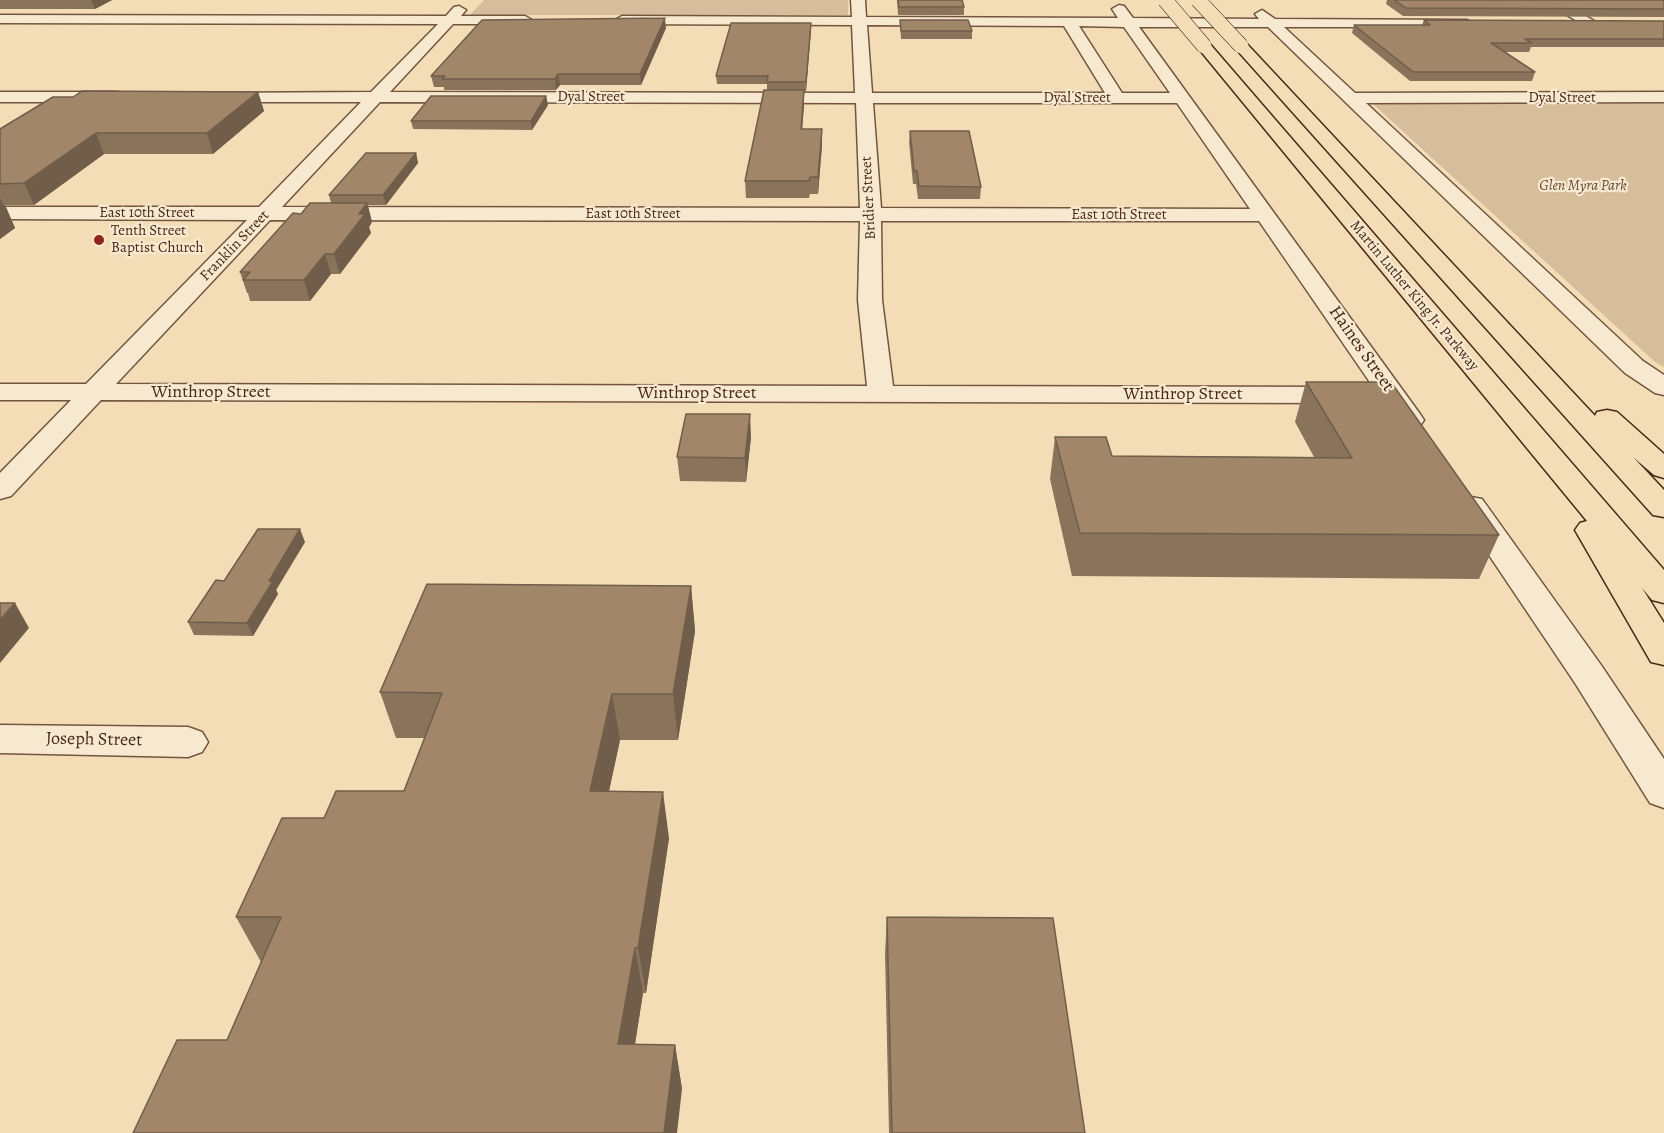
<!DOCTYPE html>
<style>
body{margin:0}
canvas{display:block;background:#f3ddb7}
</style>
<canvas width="1664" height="1133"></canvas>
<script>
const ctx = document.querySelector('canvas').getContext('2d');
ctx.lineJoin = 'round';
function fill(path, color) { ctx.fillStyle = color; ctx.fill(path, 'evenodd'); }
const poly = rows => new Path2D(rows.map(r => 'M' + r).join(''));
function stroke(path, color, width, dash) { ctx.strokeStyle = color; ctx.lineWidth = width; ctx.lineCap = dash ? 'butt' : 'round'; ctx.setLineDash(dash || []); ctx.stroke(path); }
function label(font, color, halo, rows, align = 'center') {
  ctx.font = font + ' Alegreya,serif'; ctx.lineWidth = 4.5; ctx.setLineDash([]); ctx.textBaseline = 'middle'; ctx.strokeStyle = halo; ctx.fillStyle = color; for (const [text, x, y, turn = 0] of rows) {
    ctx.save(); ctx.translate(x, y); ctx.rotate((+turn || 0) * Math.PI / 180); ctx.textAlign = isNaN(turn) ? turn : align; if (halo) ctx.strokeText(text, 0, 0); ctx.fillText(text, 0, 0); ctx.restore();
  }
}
fill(poly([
 [484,0,848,0,848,15,470,15],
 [1664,103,1664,367,1655,362,1373,104]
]), '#d6be9c');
const minor = poly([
 [851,0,865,0,866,17,1118,18,1112,9,1119,5,1124,6,1133,18,1259,19,1255,14,1262,10,1275,19,1467,20,1474,24,1472,27,1284,27,1355,93,1664,92,1664,102,1366,103,1643,361,1664,375,1664,395,1655,393,1625,373,1268,27,1139,27,1420,414,1424,420,1420,426,1410,428,1400,426,1259,221,881,221,882,300,893,386,1348,387,1358,389,1362,395,1358,401,1348,403,101,400,11,496,0,499,0,473,71,400,0,400,0,384,86,384,247,220,0,219,0,207,259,207,361,102,215,102,207,97,209,93,371,92,438,24,0,23,0,15,446,16,454,7,459,6,466,10,461,16,525,16,532,20,525,24,453,24,390,92,855,93,852,25,622,24,615,20,622,16,852,17,851,0],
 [867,25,1064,26,1105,93,872,93,867,25],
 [1079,26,1124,27,1170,93,1122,93,1079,26],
 [380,102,856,103,860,208,282,207,380,102],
 [873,103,1177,103,1250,209,881,208,873,103],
 [270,220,860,221,858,300,867,386,116,384,270,220],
 [1542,0,1559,0,1599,24,1592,28,1587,27,1542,0],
 [0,92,118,92,126,97,118,102,0,102,0,92],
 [1471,497,1482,499,1601,665,1664,759,1664,808,1650,803,1575,683,1456,506,1460,499,1471,497],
 [0,725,188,727,202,732,208,742,202,752,188,757,0,753,0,725]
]);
const highway = poly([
 [1204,42,1209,43,1664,570,1664,603,1652,600,1642,588,1664,623,1664,665,1651,662,1575,530,1580,523,1587,521,1199,49,1197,46,1199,43,1204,42],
 [1241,42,1246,43,1595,416,1597,412,1607,410,1617,412,1664,454,1664,478,1654,475,1633,457,1664,490,1664,517,1653,515,1236,49,1234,46,1236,43,1241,42]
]);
stroke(minor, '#73553f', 3);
stroke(highway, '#482817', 3);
fill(minor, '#f7e9d0');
fill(highway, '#f3ddb7');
const highwayBridge = poly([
 [1165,0,1204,46],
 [1198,0,1241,46]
]);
stroke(highwayBridge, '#482817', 16, []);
stroke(highwayBridge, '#f3ddb7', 15);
fill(poly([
 [0,0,112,0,95,9,0,9],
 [897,0,962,0,964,7,964,15,898,15],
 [1387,0,1664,0,1664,17,1403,16,1386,4],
 [900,20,972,31,972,39,901,39],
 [1424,20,1664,21,1664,47,1531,47,1529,52,1504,52,1535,72,1532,81,1410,81,1352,33,1354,25,1422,25],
 [811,23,806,91,804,91,804,105,802,129,822,129,822,145,818,194,810,194,809,198,746,198,745,181,767,90,767,84,717,84,716,76],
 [666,28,641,85,560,85,556,90,444,90,444,87,434,87,431,76],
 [258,92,264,111,213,154,104,154,34,205,5,205,15,228,0,239,0,129,73,97],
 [546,96,548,105,532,130,413,129,411,121],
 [910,131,981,187,980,199,918,199,916,184,913,184,909,142],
 [416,153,418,163,386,205,368,205,372,222,369,227,371,233,340,274,331,274,310,301,250,301,248,293,247,293,240,272,301,214,331,203,329,195],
 [1306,382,1499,535,1479,579,1072,576,1050,479,1055,437,1112,456,1314,457,1295,422],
 [751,437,746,482,680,481,677,457],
 [305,542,276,590,278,594,253,636,194,635,188,622,224,581],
 [691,586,695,631,678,740,620,740,609,791,669,838,646,993,643,993,635,1044,675,1045,682,1089,227,1040,261,962,236,917,324,818,404,791,425,738,396,738,380,692],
 [887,917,1085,1133,889,1133,885,953]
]), '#8a735b');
fill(poly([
 [91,0,112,0,95,9],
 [665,18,666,28,641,85,640,74],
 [811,23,811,30,806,91,806,82],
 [558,74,560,85,556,90,555,79],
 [804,90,804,105,801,145,801,129],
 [258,92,264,111,213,154,207,133],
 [546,96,548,105,532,130,531,121],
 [822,129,822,145,818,194,818,177],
 [96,133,104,154,34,205,24,183],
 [416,153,418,163,386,205,383,195],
 [1,199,4,206,5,205,15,228,0,239,0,200],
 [367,203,372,222,369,227,371,233,340,274,334,254,359,214],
 [325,254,331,274,310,301,304,280],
 [750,414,751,437,746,482,745,458],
 [300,529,305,542,276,590,278,594,253,636,247,623,269,581],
 [691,586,695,631,678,740,673,694],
 [15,603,29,628,0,663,0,620],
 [612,694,620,740,599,837,590,791],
 [663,792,669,838,646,993,638,948],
 [635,948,643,993,628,1088,618,1044],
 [675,1045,682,1089,677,1133,664,1133]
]), '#715e4a');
const building = poly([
 [898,0,962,0,964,7,899,7,898,0],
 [1394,0,1664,0,1664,9,1406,8,1394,0],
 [665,18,640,74,558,74,555,79,442,79,445,76,431,76,482,20,665,18],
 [900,20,968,20,972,31,901,31,900,20],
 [1424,20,1664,21,1664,39,1525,39,1532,43,1491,43,1535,72,1413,72,1354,25,1430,25,1424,20],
 [731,23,811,23,806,82,767,82,768,76,716,76,731,23],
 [764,90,804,90,801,129,822,129,818,177,810,177,809,181,745,181,764,90],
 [82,91,258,92,207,133,96,133,24,183,0,184,0,129,53,97,73,97,82,91],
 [431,96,546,96,531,121,411,121,431,96],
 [910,131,969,131,981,187,919,186,917,171,914,171,910,131],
 [366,153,416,153,383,195,329,195,366,153],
 [310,203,367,203,359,214,365,214,334,254,325,254,304,280,243,280,250,272,240,272,293,213,301,214,310,203],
 [1306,382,1391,382,1499,535,1080,533,1055,437,1106,437,1112,456,1352,458,1306,382],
 [686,414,750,414,745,458,677,457,686,414],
 [258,529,300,529,269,581,273,581,247,623,188,622,216,580,224,581,258,529],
 [427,584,691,586,673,694,612,694,590,791,663,792,638,948,635,948,618,1044,675,1045,664,1133,133,1133,177,1040,227,1040,281,917,236,917,282,818,324,818,336,791,404,791,442,693,380,692,427,584],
 [0,603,15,603,0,620,0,603],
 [887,917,1053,918,1085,1133,892,1133,887,917]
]);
fill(building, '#a1866a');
stroke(building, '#715e4a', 1.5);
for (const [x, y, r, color] of [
 [99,240,6,"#8f2418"]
]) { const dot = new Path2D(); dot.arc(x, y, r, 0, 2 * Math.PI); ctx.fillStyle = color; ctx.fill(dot); stroke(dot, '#f7e9d0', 2); }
label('15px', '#482817', '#f7e9d0', [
 ["Dyal Street",591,97],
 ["Dyal Street",1077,98],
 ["Dyal Street",1562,98],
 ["Bridier Street",869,198,-93],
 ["East 10th Street",147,213],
 ["East 10th Street",633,214],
 ["East 10th Street",1119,215],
 ["Franklin Street",235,246,-46],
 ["Martin Luther King Jr. Parkway",1414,296,50]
]);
label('italic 15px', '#644632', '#f7e9d0', [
 ["Glen Myra Park",1583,186]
]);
label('15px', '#482817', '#f7e9d0', [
 ["Tenth Street",111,231],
 ["Baptist Church",111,248]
], 'left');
label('18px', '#482817', '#f7e9d0', [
 ["Haines Street",1361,349,55],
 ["Winthrop Street",211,393],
 ["Winthrop Street",697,394],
 ["Winthrop Street",1183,395],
 ["Joseph Street",94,740,1]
]);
</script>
